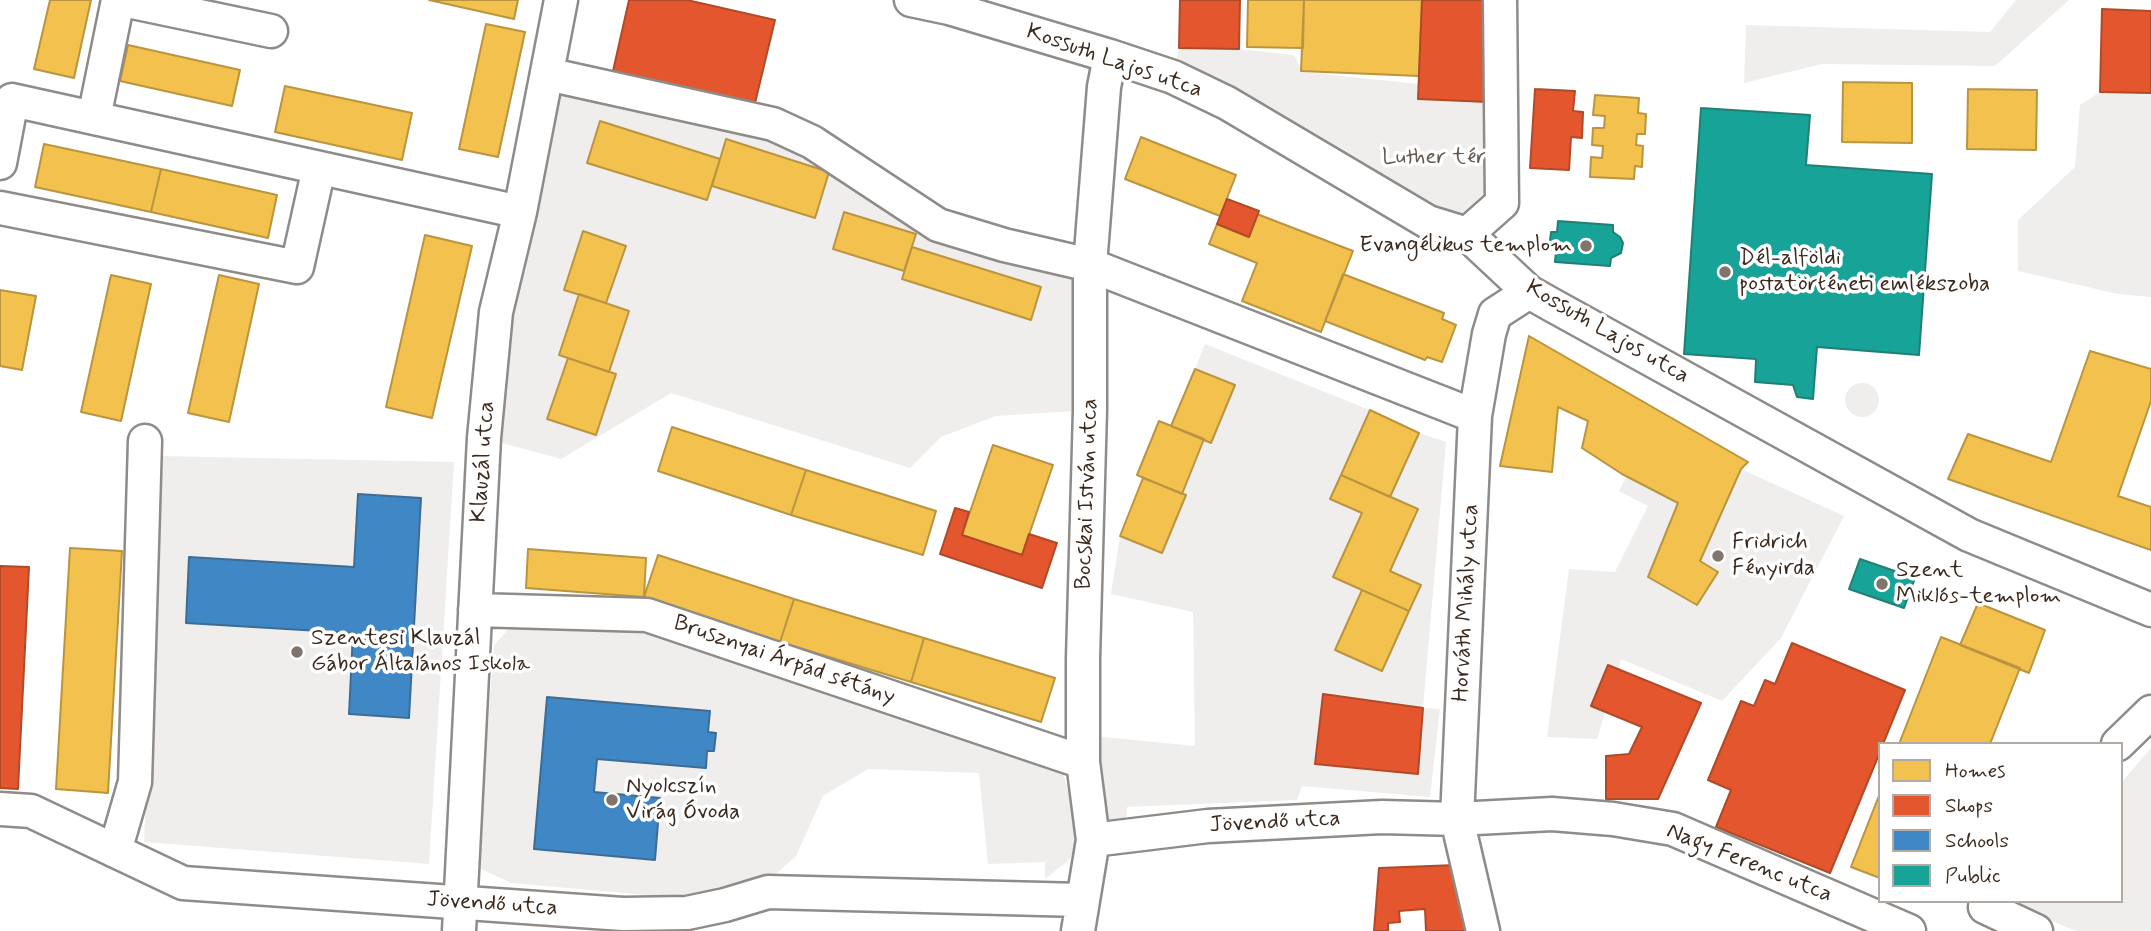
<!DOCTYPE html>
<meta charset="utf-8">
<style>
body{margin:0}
#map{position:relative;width:2151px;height:931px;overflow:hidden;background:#fff;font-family:Mynerve,sans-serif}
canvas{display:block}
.legend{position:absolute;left:1878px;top:742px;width:245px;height:161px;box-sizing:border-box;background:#fff;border:2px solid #b1aaa5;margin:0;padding:9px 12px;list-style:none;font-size:21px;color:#3b2a1e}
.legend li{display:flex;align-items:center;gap:14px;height:35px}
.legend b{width:35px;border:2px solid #b1aaa5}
</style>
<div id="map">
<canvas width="2151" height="931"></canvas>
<ul class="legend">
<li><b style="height:19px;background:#f2c14e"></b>Homes</li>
<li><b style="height:19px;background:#e4572e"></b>Shops</li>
<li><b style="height:19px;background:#3f88c5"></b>Schools</li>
<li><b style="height:19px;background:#17a398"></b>Public</li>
</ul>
</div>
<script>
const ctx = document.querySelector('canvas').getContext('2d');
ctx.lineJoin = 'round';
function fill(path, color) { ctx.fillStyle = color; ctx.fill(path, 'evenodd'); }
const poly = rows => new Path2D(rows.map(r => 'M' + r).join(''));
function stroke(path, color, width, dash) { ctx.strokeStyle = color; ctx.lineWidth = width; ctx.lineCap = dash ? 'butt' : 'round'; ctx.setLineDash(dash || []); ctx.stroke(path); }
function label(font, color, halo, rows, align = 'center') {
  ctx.font = font + ' Mynerve,sans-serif'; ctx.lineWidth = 7; ctx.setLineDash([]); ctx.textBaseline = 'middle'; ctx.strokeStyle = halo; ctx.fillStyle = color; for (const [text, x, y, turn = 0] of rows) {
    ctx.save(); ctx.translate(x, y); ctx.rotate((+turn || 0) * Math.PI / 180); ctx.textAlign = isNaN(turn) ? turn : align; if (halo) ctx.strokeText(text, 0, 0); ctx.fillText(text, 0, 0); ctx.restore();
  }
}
fill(poly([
 [2016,0,2069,0,1995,66,1822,64,1744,83,1746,25,1990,32],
 [1179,48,1239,49,1294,55,1303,72,1418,84,1419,99,1488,102,1492,166,1474,226,1428,222,1173,77],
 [547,74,773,124,938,225,1090,265,1090,410,996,416,941,437,910,468,671,393,561,459,484,438],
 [2100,92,2151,93,2151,297,2118,294,2018,271,2018,220,2075,167,2080,105],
 [1205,344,1370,410,1330,498,1362,513,1333,577,1366,592,1335,650,1382,671,1421,585,1390,571,1390,497,1419,433,1446,442,1423,708,1440,709,1430,797,1302,786,1297,800,1127,807,1126,836,1093,840,1083,735,1195,746,1193,612,1111,594,1120,536,1162,552,1186,496,1182,494,1204,439,1212,442,1235,386,1195,369],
 '1845 400a17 17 0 1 1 34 0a17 17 0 1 1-34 0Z',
 [160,456,454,462,429,864,144,842],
 [1741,469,1844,516,1781,638,1722,701,1621,659,1597,739,1547,737,1569,569,1615,572,1648,506,1619,491,1627,475,1678,503,1648,577,1697,605,1718,572,1700,561],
 [525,611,647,615,1062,768,1080,837,1070,859,1045,879,1045,862,988,864,979,773,868,769,823,796,796,856,777,873,680,898,511,883,477,867,494,645],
 [2151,748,2151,931,2076,931,2009,904,2012,901,2121,901,2121,783]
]), '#efeeed');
const homes = poly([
 [50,0,91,0,74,78,34,69,50,0],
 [429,0,518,0,514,19,429,0],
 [1248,0,1304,0,1303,48,1247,47,1248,0],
 [1304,0,1422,0,1419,76,1301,71,1304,0],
 [486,24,525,32,498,157,459,149,486,24],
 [128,45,240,70,232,106,120,81,128,45],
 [1843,82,1912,83,1912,143,1842,142,1843,82],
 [285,86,412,113,402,160,275,132,285,86],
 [1968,89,2037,90,2036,150,1967,149,1968,89],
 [1595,95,1639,98,1638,113,1646,114,1645,134,1637,134,1636,145,1643,146,1642,167,1635,166,1634,179,1590,177,1591,157,1602,158,1603,146,1592,145,1593,128,1604,128,1605,116,1593,115,1595,95],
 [600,121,720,159,707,200,587,163,600,121],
 [1141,137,1236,175,1220,216,1125,179,1141,137],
 [726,139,829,172,815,218,712,186,726,139],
 [44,144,161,169,151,212,35,187,44,144],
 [161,169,277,195,268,238,151,212,161,169],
 [844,212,916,234,904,271,833,249,844,212],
 [1257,214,1353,251,1321,332,1242,301,1257,263,1209,244,1217,224,1249,237,1257,214],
 [583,231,626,246,606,303,564,290,583,231],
 [425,235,472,246,432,418,386,407,425,235],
 [912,247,1041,287,1031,320,902,279,912,247],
 [1343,274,1444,313,1442,319,1456,325,1442,362,1427,357,1425,360,1325,321,1343,274],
 [111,275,151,284,121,421,81,412,111,275],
 [219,275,259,284,229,422,188,413,219,275],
 [0,290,36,296,22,370,0,366,0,290],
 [579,294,629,311,609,372,559,355,579,294],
 [1529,336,1748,462,1741,469,1700,561,1718,572,1697,605,1648,577,1678,503,1622,474,1582,448,1588,421,1558,407,1552,472,1500,466,1529,336],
 [2090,351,2151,369,2151,401,2118,496,2151,507,2151,550,1948,479,1968,434,2051,462,2090,351],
 [568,358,616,374,596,435,547,419,568,358],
 [1195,369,1235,385,1211,443,1171,426,1195,369],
 [1370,410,1419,433,1390,497,1341,475,1370,410],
 [1159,421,1204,439,1182,494,1137,475,1159,421],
 [672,427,806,470,791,515,658,471,672,427],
 [993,445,1053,465,1022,555,962,535,993,445],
 [806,470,936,511,923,555,791,515,806,470],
 [1341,475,1418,509,1390,571,1421,585,1409,611,1333,577,1362,513,1330,499,1341,475],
 [1143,478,1186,495,1162,553,1120,536,1143,478],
 [70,548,122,551,108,793,56,789,70,548],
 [528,549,646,558,644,597,526,588,528,549],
 [658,555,794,599,780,642,644,597,658,555],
 [1362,590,1409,611,1382,671,1335,650,1362,590],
 [794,599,924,638,911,682,780,642,794,599],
 [1978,603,2045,630,2029,673,1960,645,1978,603],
 [1941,637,2020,668,1990,744,1899,744,1941,637],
 [924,638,1055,678,1041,722,911,682,924,638],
 [1880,793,1880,878,1851,867,1880,793]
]);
fill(homes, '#f2c14e');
stroke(homes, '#bb9440', 2);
const shops = poly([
 [629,0,687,0,775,20,755,103,613,71,629,0],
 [1180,0,1240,0,1239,49,1179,48,1180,0],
 [1422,0,1492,0,1488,102,1418,99,1422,0],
 [2102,9,2151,11,2151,93,2100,92,2102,9],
 [1535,89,1575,91,1573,111,1583,112,1582,138,1571,137,1569,170,1530,168,1535,89],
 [1227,199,1259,211,1249,237,1217,224,1227,199],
 [955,508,969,512,962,535,1022,555,1029,534,1057,543,1042,588,940,554,955,508],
 [0,566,29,567,18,789,0,788,0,566],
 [1792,643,1905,690,1883,744,1880,744,1880,752,1830,873,1716,827,1731,790,1708,780,1741,701,1754,706,1765,680,1775,684,1792,643],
 [1608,665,1701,703,1658,799,1606,799,1606,756,1629,754,1642,727,1591,706,1608,665],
 [1323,694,1423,708,1418,774,1315,764,1323,694],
 [1456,865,1471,931,1426,931,1425,909,1399,911,1400,922,1388,923,1388,931,1374,931,1379,868,1456,865]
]);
fill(shops, '#e4572e');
stroke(shops, '#b14a29', 2);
const schools = poly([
 [358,494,421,498,409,718,349,714,353,633,186,623,189,557,354,567,358,494],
 [547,697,710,711,708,732,716,733,714,751,707,751,706,768,597,759,594,792,660,798,655,860,534,849,547,697]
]);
fill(schools, '#3f88c5');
stroke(schools, '#3e6c93', 2);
const public = poly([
 [1701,108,1810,115,1806,165,1932,174,1919,355,1817,347,1813,399,1797,397,1793,385,1755,382,1756,359,1684,354,1701,108],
 [1558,221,1613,225,1613,232,1620,237,1623,243,1621,253,1611,258,1610,266,1555,262,1556,250,1549,249,1551,232,1557,232,1558,221],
 [1860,559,1915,578,1904,608,1849,589,1860,559]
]);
fill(public, '#17a398');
stroke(public, '#227f73', 2);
const minor = poly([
 [123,0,271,31],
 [911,0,949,8,1110,56,1173,77,1227,103,1428,222,1467,234,1529,292,1552,305,1969,535,2151,610],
 [547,74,773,124,812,142,938,225,1004,245,1090,265,1475,416],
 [94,118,118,0],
 [0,163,12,100,520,212],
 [0,208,297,267,319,168],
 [1467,234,1502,203,1500,0],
 [475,610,647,615,1083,762],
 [2118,744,2151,712],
 [0,809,31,811,183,883,623,914,687,913,725,905,768,892,1081,900],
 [1093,840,1208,826,1382,817,1457,819,1552,814,1613,819,1673,829,1909,931],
 [115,851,135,782,145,441],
 [1985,907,2036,931],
 [459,931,484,438,496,312,520,212,561,0],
 [1078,931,1093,840,1083,762,1083,658,1090,410,1090,265,1104,87,1110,56],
 [1483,931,1457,819,1475,416,1489,334,1495,314,1529,292]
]);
stroke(minor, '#8e8b88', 37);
stroke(minor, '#fff', 32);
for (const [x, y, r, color] of [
 [1586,246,7,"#80756d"],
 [1725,272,7,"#80756d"],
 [1718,556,7,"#80756d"],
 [1882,584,7,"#80756d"],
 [297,652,7,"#80756d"],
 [612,800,7,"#80756d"]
]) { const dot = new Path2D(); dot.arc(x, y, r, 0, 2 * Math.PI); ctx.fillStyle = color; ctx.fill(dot); stroke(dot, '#fff', 2.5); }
label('23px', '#3b2a1e', '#fff', [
 ["Kossuth Lajos utca",1114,62,19],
 ["Kossuth Lajos utca",1607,333,30],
 ["Klauzál utca",484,462,-86],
 ["Bocskai István utca",1088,494,-88],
 ["Horváth Mihály utca",1467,603,-87],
 ["Brusznyai Árpád sétány",784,661,19],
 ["Jövendő utca",1275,823,-3],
 ["Nagy Ferenc utca",1749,864,22],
 ["Jövendő utca",492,905,4]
]);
label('23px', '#65584e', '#fff', [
 ["Luther tér",1434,158]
]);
label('23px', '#3b2a1e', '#fff', [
 ["Evangélikus templom",1572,246,"right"],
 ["Dél-alföldi",1739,259],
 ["postatörténeti emlékszoba",1739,285],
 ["Fridrich",1732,543],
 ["Fényirda",1732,569],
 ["Szent",1896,571],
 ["Miklós-templom",1896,597],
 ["Szentesi Klauzál",311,639],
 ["Gábor Általános Iskola",311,665],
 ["Nyolcszín",626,787],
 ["Virág Óvoda",626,813]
], 'left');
</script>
